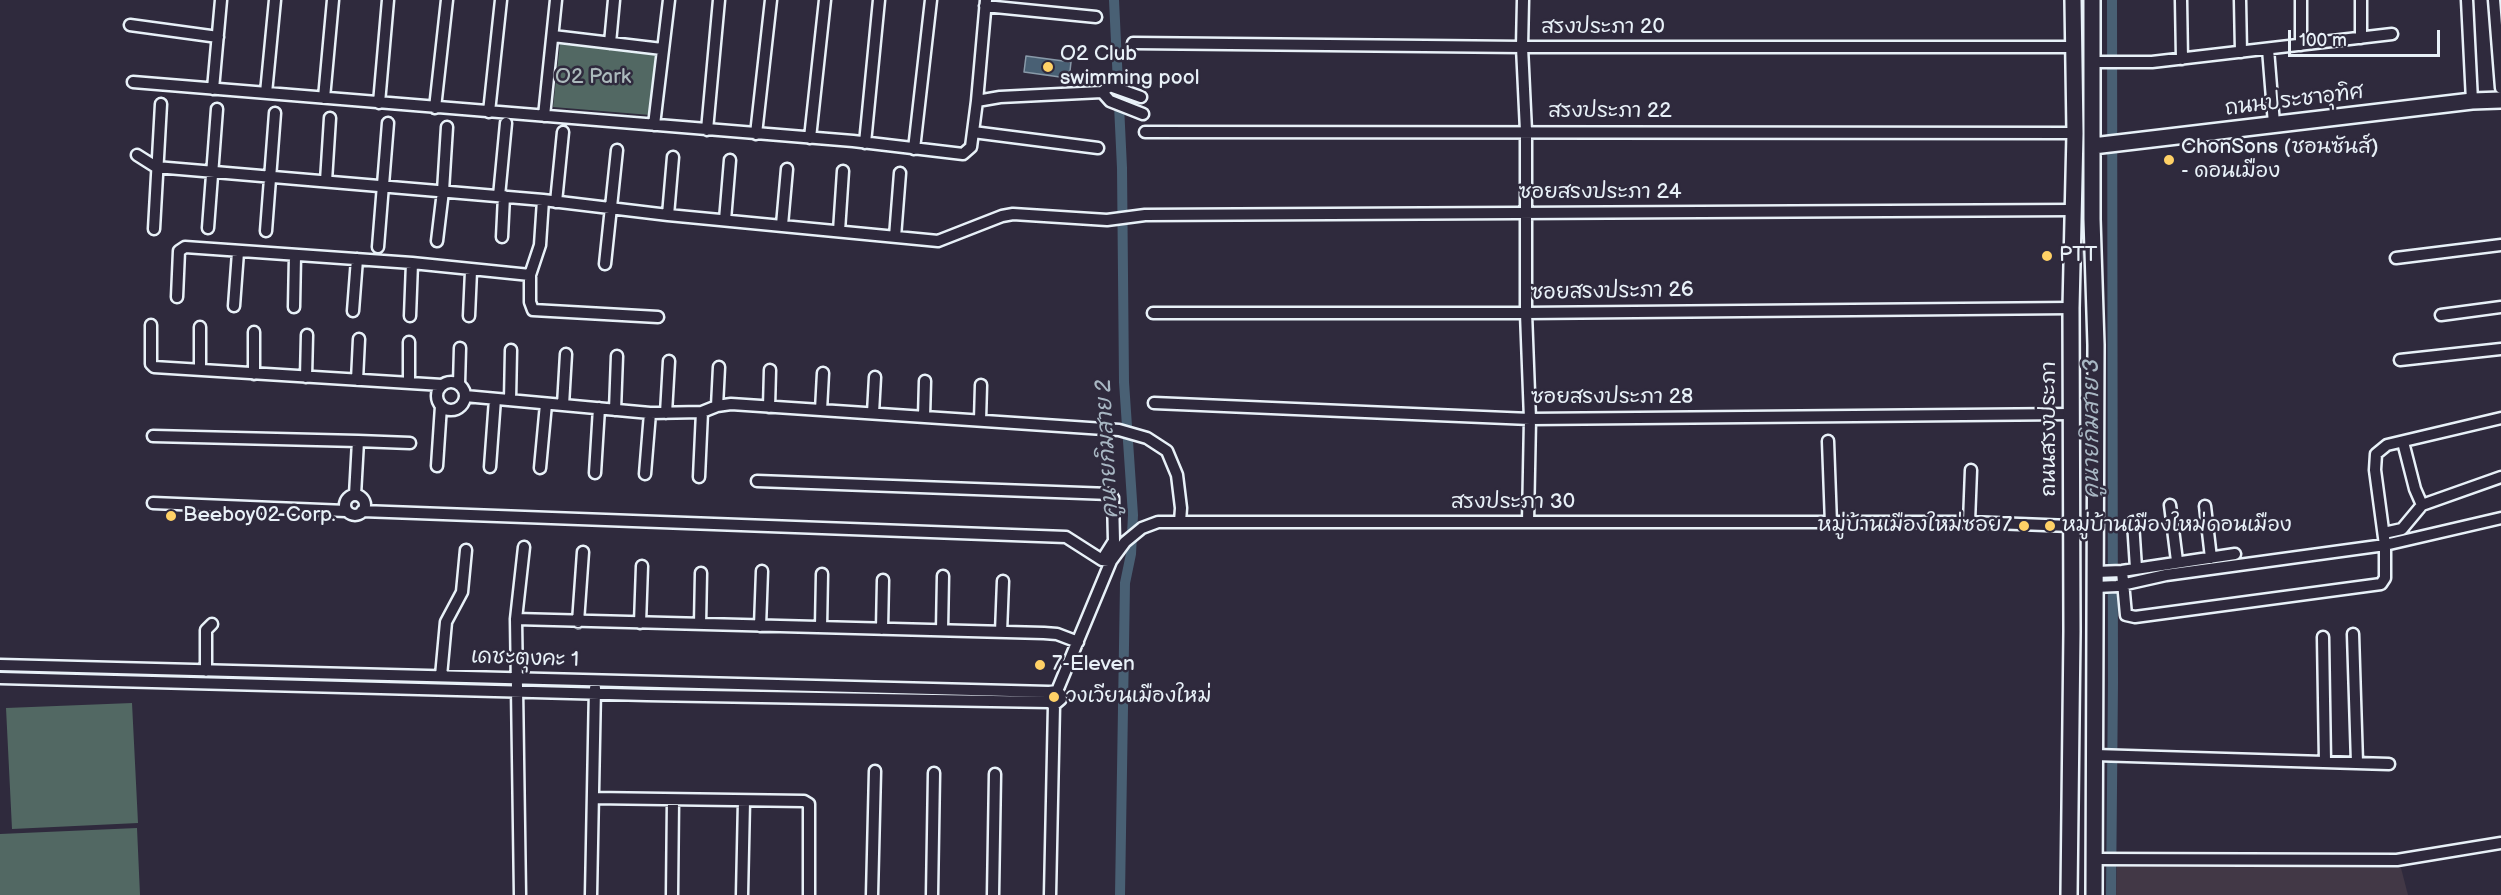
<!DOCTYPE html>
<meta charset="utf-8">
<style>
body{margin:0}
#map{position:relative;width:2501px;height:895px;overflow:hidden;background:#2f2a3d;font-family:"Balsamiq Sans",sans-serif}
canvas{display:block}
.scale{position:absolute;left:2288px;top:30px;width:152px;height:27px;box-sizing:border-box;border:3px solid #e8f1f8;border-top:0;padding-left:8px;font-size:18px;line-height:21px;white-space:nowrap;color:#e8f1f8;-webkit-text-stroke:4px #2f2a3d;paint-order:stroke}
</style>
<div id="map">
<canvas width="2501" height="895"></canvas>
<div class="scale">100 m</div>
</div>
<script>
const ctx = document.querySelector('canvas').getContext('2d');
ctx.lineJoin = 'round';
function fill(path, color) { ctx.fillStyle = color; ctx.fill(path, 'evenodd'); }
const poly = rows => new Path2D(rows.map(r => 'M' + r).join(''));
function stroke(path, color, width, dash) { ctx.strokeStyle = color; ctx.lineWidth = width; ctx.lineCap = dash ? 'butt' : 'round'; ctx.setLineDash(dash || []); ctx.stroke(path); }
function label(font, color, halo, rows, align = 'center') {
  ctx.font = font + ' "Balsamiq Sans","Playpen Sans Thai",sans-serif'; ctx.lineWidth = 5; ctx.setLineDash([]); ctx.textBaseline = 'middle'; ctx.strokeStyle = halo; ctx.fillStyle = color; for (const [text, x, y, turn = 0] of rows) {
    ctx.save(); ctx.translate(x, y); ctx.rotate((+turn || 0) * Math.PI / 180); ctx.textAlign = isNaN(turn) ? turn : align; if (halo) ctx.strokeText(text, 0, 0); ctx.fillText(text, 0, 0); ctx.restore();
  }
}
fill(poly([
 [2117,865,2401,868,2408,895,2116,895]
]), '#423846');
fill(poly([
 [560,43,656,53,650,115,553,107],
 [132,703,138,823,12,829,6,708],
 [137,828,140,895,0,895,0,834]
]), '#526863');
const water = poly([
 [1026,56,1071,62,1070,71,1060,77,1024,72,1026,56]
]);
fill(water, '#496074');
stroke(water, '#899aa9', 1.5);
stroke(poly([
 [1114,0,1122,168,1124,382,1133,515,1131,554,1125,583,1120,895],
 [2111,895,2113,682,2112,0]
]), '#496074', 10);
const street = poly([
 [1523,0,1522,47,1526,131,1526,313,1530,419,1528,522],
 [2181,0,2182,59],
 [2240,0,2241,52],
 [2301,0,2301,45],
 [2361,0,2361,38],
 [2467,0,2472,101],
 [2494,0,2501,88],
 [985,6,1096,17],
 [130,25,218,37],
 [553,36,662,49],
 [610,43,614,0],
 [1133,43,1522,47,2073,47],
 [2268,49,2274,124],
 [2093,62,2152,62,2392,34],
 [133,82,853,141,963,154,971,147,977,101,1000,97,1102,92],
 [213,89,221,0],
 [266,93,275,0],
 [1141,97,1110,86,1102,92,1110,101,1143,114],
 [324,98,333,0],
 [977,101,986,0],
 [379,103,388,0],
 [435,108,447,0],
 [489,112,501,0],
 [544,116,556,0],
 [654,125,669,0],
 [707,130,719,0],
 [973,132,1098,148],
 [1145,132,2075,133],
 [756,134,771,0],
 [810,138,825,0],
 [865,143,879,0],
 [914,149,931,0],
 [137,155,156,167,543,200,668,215,938,241,1002,216,1013,214,1107,220,1145,215,2072,210],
 [326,181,330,118],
 [499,196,506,123],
 [543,200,540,245,530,275,530,302,533,310,658,317],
 [556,202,563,132],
 [668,215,673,157],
 [725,220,730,160],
 [782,225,787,169],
 [208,228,217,109],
 [154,229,161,104],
 [266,231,275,113],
 [839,231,843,171],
 [502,237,504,196],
 [895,237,900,173],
 [437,241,443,191,447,127],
 [378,247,388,123],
 [2396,258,2501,245],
 [605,264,617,150],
 [177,297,179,251,185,247,412,263,530,275],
 [234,306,238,252],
 [294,307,295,256],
 [353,311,357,259],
 [1153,313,1526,313,2071,308],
 [2441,315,2501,307],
 [410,316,412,263],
 [469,316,471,271],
 [151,325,151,364,154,367,442,385],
 [2400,360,2501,349],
 [200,370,200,327],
 [254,374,254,332],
 [306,377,307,335],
 [357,380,359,339],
 '437 396a14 14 0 1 1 28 0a14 14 0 1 1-28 0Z',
 [409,383,409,342],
 [459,384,460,348],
 [465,396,650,413,702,412,717,406,731,404,1119,430,1147,438,1167,451,1177,475,1181,508,1180,522],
 [510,400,511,350],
 [1154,403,1530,419,2071,414],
 [563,405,566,354],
 [717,406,719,367],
 [769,407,770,370],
 [615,410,617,356],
 [821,410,823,373],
 [666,413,669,361],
 [873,413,875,377],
 [924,417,925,381],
 [980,420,981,385],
 [153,436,358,441,355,495],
 [358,441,410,443],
 [1828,441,1831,524],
 [2403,442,2415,489,2422,505],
 [437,466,441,406],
 [490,467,495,399],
 [540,468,546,404],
 [595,473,599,408],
 [645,474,650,413],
 [699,477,702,412],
 [757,481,1110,494,1113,498,1114,541,1102,560],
 '345 505a10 10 0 1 1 20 0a10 10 0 1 1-20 0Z',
 [153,503,346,511],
 [2170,505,2177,561],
 [2205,506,2211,558],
 [362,511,1066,537,1102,560,1111,561],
 [1969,522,1971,470],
 [2133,522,2136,568],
 [2384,533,2402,529,2422,505,2501,477],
 [2122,571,2126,615,2135,617,2381,584,2385,578,2385,545,2375,470,2376,454,2387,445,2501,418],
 [2096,572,2122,571,2235,554],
 [2096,587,2117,586,2166,575,2385,545,2501,518],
 [516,619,1044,633,1057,634,1078,642],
 [578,622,583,552],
 [640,623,642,566],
 [700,624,701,573],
 [760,626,762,571],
 [821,627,822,574],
 [882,629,883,580],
 [942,630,943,576],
 [1001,632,1003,581],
 [2353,634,2357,763],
 [2323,637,2325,762],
 [0,665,1049,692],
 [206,671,206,630,212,624],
 [441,676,446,622,462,592,466,550],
 [0,678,647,695,1049,702,1054,705,1061,699,1060,694,1057,691,1049,692,1047,697,1049,702],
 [1057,691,1111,561,1125,542,1142,528,1158,522,1969,522,2070,526],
 [2095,755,2389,764],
 [593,798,804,801,809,804,809,895],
 [2095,859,2397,860,2501,843],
 [520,895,516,619,524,547],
 [591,895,595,688],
 [672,895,673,800],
 [742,895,744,801],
 [872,895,875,771],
 [932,895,934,773],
 [993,895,995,774],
 [1050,895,1054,705]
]);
const secondary = poly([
 [2092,0,2092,219,2096,345,2094,895],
 [2093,146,2472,101,2501,100],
 [2069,895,2072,631,2071,308,2075,133,2073,0]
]);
stroke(street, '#e8f1f8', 15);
stroke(secondary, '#e8f1f8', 20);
stroke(street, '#2f2a3d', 10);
stroke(secondary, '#2f2a3d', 15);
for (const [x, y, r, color] of [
 [1048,67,6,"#ffd166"],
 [2169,160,6,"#ffd166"],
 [2047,256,6,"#ffd166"],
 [171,516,6,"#ffd166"],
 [2024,526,6,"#ffd166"],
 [2050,526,6,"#ffd166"],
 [1040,665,6,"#ffd166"],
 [1054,697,6,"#ffd166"]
]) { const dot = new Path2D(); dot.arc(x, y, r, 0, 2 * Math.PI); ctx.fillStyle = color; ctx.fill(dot); stroke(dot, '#2f2a3d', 2); }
label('21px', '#e8f1f8', '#2f2a3d', [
 ["สรงประภา 20",1603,28],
 ["ถนนประชาอุทิศ",2294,101,-7],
 ["สรงประภา 22",1610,112],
 ["ซอยสรงประภา 24",1600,193],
 ["ซอยสรงประภา 26",1612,292,-1],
 ["ซอยสรงประภา 28",1612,398],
 ["ถนนสรงประภา",2050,429,-90],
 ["สรงประภา 30",1513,503],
 ["เดชะตุงคะ 1",525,659,2]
]);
label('21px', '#e8f1f8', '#2f2a3d', [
 ["O2 Club",1060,55],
 ["swimming pool",1060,79],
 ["ChonSons (ชอนซันส์)",2181,148],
 ["- ดอนเมือง",2181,172],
 ["PTT",2059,256],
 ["Beeboy02 Corp.",183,516],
 ["หมู่บ้านเมืองใหม่ซอย7",2012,526,"right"],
 ["หมู่บ้านเมืองใหม่ดอนเมือง",2062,526],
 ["7-Eleven",1052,665],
 ["วงเวียนเมืองใหม่",1066,697]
], 'left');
label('21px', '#acbabc', '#2f2a3d', [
 ["O2 Park",593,78]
]);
label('italic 22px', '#a8b7c3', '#2f2a3d', [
 ["คูนายกิมสาย 3",2092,429,-90],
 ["คูนายกิมสาย 2",1108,449,-93]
]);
</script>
